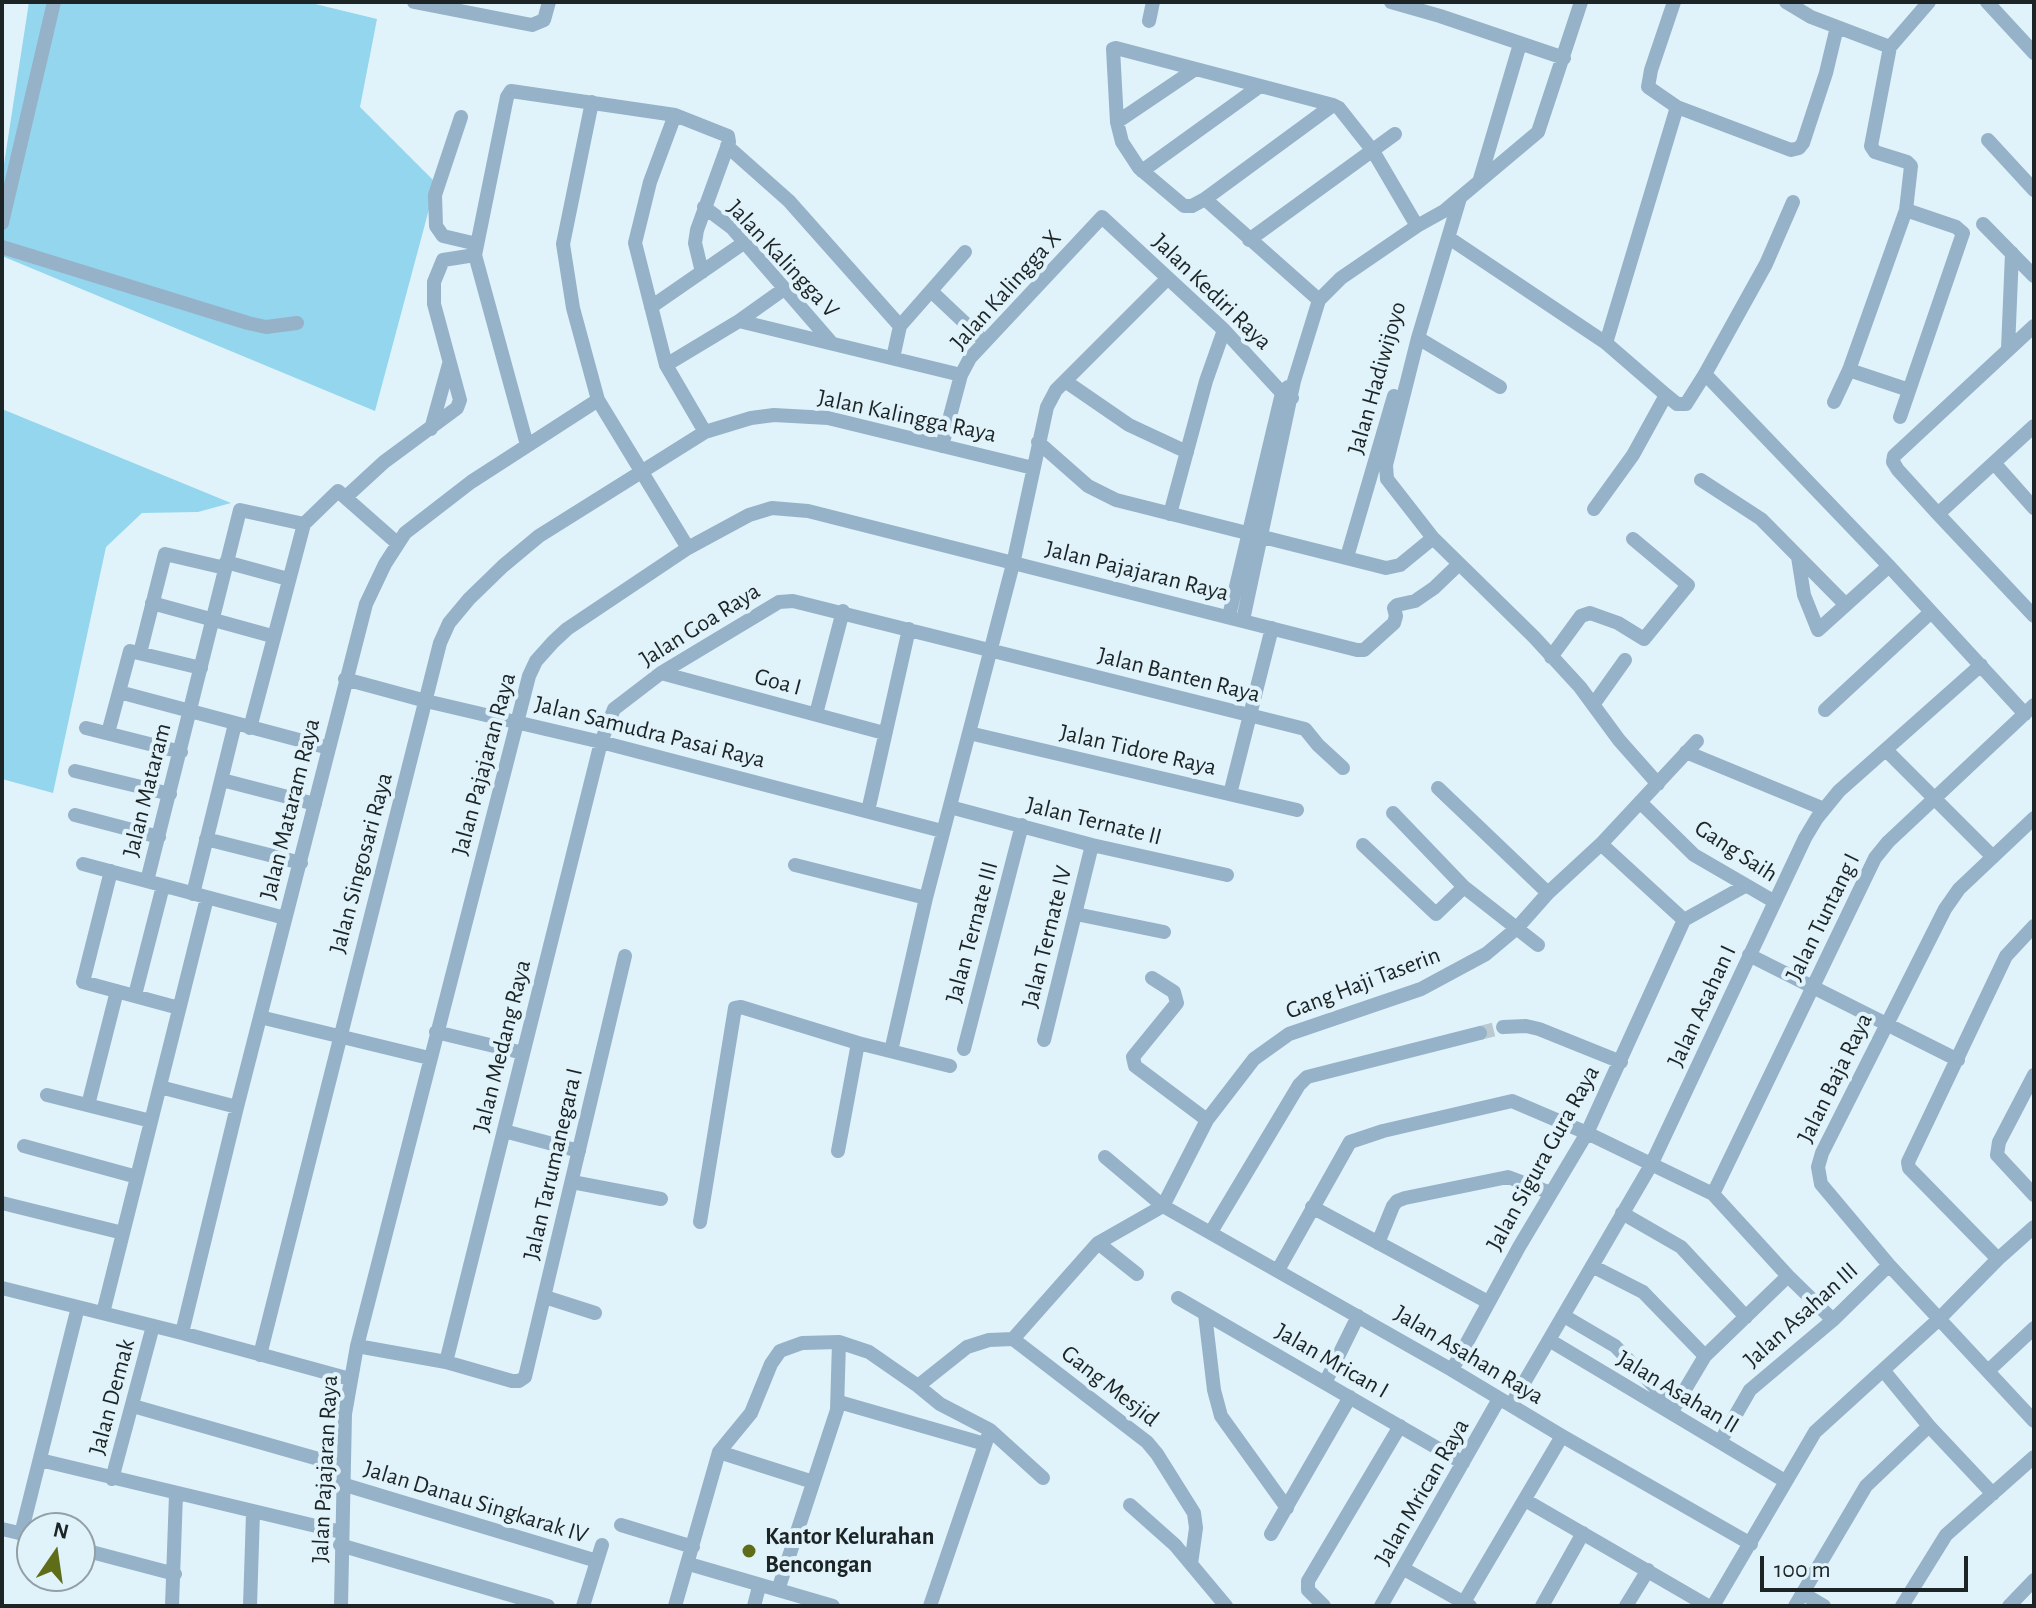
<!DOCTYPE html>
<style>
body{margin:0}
#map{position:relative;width:2036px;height:1608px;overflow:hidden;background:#e1f3fa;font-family:"Alegreya Sans",sans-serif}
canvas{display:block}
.frame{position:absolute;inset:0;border:4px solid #1d2426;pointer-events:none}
.north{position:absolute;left:16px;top:1512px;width:80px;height:80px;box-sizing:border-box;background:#e1f3fa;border:2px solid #93a0a5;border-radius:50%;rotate:13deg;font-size:22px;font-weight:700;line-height:32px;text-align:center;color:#1d2426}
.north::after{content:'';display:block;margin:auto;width:28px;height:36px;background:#5f6d18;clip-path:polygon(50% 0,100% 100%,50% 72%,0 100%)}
.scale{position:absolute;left:1760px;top:1556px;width:208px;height:36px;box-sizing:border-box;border:4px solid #1d2426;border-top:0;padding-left:10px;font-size:24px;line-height:28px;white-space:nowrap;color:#1d2426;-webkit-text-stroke:6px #e1f3fa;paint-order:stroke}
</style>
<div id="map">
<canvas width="2036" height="1608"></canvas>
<div class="frame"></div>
<div class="north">N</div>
<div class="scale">100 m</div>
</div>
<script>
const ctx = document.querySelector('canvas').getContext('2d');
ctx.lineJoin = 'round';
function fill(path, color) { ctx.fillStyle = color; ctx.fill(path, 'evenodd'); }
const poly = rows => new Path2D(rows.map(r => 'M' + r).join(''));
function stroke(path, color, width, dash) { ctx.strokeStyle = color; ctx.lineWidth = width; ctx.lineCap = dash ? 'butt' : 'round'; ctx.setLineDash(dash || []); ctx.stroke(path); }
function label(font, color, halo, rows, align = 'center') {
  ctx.font = font + ' "Alegreya Sans",sans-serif'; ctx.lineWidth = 8; ctx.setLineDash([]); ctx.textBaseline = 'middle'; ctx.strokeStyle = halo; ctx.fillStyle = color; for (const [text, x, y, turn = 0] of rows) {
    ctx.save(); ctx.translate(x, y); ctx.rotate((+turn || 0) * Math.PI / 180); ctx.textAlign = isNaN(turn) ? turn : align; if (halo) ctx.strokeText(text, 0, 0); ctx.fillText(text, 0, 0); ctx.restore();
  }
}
fill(poly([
 [29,2,307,2,377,19,360,107,436,183,375,411,2,256,2,177],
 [2,409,231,503,198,512,142,513,106,547,53,793,2,779]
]), '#94d6ee');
stroke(poly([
 [1480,1033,1503,1027]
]), '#bacad0', 14, [14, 7]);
stroke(poly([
 [414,2,532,25,544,20,549,2],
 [1391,2,1440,16,1564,58],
 [1674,2,1651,70,1648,87,1677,107,1791,150,1799,148,1803,143,1826,73,1837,27],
 [1786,2,1811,17,1890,47],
 [1987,2,2034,53],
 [1149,21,1153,2],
 [592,102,563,244,573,308,598,400,688,548],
 [1333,105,1205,199,1192,206,1184,206,1139,168,1122,142,1117,122,1113,49,1116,48,1333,105,1339,108,1373,151,1417,226],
 [675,115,650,182,635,243,666,365,705,432],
 [461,117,435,195,436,226,443,236,477,244],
 [1117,122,1194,70],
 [1988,140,2034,190],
 [727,146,789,201,900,326],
 [1142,171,1260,86],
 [1480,179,1520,44],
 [1460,198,1418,338,1386,465,1387,479,1433,538,1534,637,1580,687,1619,740,1658,784],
 [1205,199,1319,300],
 [1793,202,1766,264,1705,374,1889,566,2025,714],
 [704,207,732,228,830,341],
 [2,223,54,2],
 [1983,224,2034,276],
 [1449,238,1606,343,1677,107],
 [1249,240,1395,134],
 [2,247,248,323,266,327,297,323],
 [931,291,984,341],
 [651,307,745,242],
 [739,321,961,375],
 [2034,326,1894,456,1893,462,1898,470,1938,514,2034,616],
 [1418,338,1500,387],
 [1606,343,1666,395],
 [2008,349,2012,253],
 [893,358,900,326,965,252],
 [666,365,739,321,784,289],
 [1849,370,1909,390],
 [1065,381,1129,425,1187,452],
 [1834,402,1849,370,1906,210,1911,166,1907,162,1875,152,1871,146,1890,47,1929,2],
 [1900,417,1963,233,1956,227,1906,210],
 [431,429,449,364],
 [1038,442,1088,486,1116,500,1386,568,1400,565,1433,538],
 [527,445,475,255,507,97,511,91,675,115,728,136,729,142,697,230,695,243,702,272],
 [942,446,961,375,970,358,1102,217,1224,330,1282,393,1292,398],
 [1994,463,2034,508],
 [1701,480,1761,519,1846,605],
 [347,496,384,462,457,408,460,400,434,304,434,282,443,260,475,255],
 [1594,509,1633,455,1666,395,1677,404,1686,404,1705,374],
 [1170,514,1206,381,1224,330],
 [1938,514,2034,426],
 [1347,557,1394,396],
 [1798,557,1804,595,1818,630,1889,566],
 [226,562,288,579],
 [152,603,272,636],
 [1229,616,1282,393,1288,387],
 [1243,620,1294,381,1319,300,1341,278,1417,226,1444,211,1538,132,1581,2],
 [140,653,165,554,225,568],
 [1551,657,1581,616,1590,613,1618,623,1644,639,1688,585,1633,539],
 [661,673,884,733],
 [345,679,426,701,601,742,942,831],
 [119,692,329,748],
 [1593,705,1625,660],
 [1825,710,1931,612],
 [816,714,843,611],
 [86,728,181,752],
 [250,728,304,524,338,491,397,543],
 [108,733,130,651,201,668],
 [969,733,1297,810],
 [1886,750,1993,857],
 [1686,752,1824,809],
 [75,771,170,794],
 [222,780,315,804],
 [1438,788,1548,893],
 [1230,794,1272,628],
 [1640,802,1694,855,1775,902],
 [950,807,1092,845,1227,875],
 [868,811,909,629],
 [1393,813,1464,887,1538,945],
 [75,815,159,837],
 [2034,818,1959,889,1945,909,1822,1153,1818,1167,1821,1184,1889,1265,2034,1421],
 [206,839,301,863],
 [1601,844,1684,920],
 [1363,845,1436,914,1464,887],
 [83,864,285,918],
 [795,865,926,898],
 [111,871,83,982,179,1008],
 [147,881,240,510,304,524],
 [193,894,235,724],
 [1076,914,1164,932],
 [1684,920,1745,886],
 [1749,955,1958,1060],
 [1152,978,1174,992,1177,1003,1133,1057,1135,1066,1207,1120],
 [135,995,163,886],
 [260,1017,429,1058],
 [1503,1027,1526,1026,1539,1029,1621,1062],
 [436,1032,523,1053],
 [1044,1040,1092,845],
 [964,1049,1022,825],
 [891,1051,926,898,1013,564,1047,407,1056,390,1167,279],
 [2034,1075,1999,1142,1997,1155,2034,1195],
 [160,1087,237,1107],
 [47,1095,151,1121],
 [88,1105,117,991],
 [504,1131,579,1151],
 [24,1146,137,1177],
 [838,1151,858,1043,950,1066],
 [1105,1157,1163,1206,1452,1370,1562,1436,1751,1544],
 [572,1182,661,1199],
 [1713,1194,1875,858,1888,842,2034,705],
 [2,1203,123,1233],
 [1312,1207,1488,1302],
 [1622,1213,1681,1247,1746,1317],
 [700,1222,735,1008,741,1007,858,1043],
 [1211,1232,1299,1085,1307,1077,1480,1033],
 [1098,1243,1137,1274],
 [1378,1243,1393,1206,1397,1201,1405,1198,1508,1177,1551,1193],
 [1998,1259,1909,1168,1908,1162,2006,956,2034,926],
 [1592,1266,1643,1292,1705,1356],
 [1278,1270,1350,1142,1383,1131,1512,1101,1587,1133,1713,1194,1788,1276,1833,1320],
 [2,1288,182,1333,350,1379],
 [545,1297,595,1313],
 [1178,1298,1463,1463],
 [103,1313,207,898],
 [1205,1314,1214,1390,1221,1416,1287,1508],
 [1564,1316,1615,1346,1674,1407],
 [182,1333,237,1107,366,604,385,564,405,533,471,482,598,400],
 [1013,1339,1147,1442,1157,1454,1194,1513,1196,1528,1191,1564],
 [1549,1340,1785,1481],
 [357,1346,446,1362,512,1381,519,1381,525,1377,625,956],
 [260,1355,440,643,449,623,469,599,503,566,539,536,705,432,751,418,774,415,828,418,1033,468],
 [446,1362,601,742,614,709,661,673,779,602,793,601,1305,729,1318,745,1343,768],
 [1452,1370,1519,1247,1587,1133,1684,920],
 [1883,1370,1929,1426,1993,1494],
 [1988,1371,2034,1328],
 [1325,1383,1358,1316],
 [918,1386,940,1404,990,1430,930,1606],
 [839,1402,985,1444],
 [1511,1405,1651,1165,1805,838,1817,818,1839,791,1981,665],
 [133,1406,343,1466],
 [1671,1413,1705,1356,1788,1276],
 [990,1430,1043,1478],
 [1720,1442,1750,1390,1833,1320,1889,1265],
 [719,1452,813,1482],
 [40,1460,341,1532],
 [112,1479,153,1326],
 [342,1484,597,1561],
 [1525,1500,1708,1606],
 [1130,1505,1175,1545,1226,1606],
 [621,1525,693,1547],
 [2,1529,32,1536],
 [21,1534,78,1307],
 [1271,1534,1350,1397],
 [340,1545,548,1606],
 [80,1549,175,1574],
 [689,1564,833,1606],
 [1404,1569,1470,1606],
 [778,1590,837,1410,839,1342],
 [1802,1593,1824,1606],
 [1464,1602,1562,1436],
 [172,1606,176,1494],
 [250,1606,253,1513],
 [341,1606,345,1414,357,1346,529,676,536,661,553,642,567,629,688,548,749,515,772,508,808,511,1357,650,1364,650,1394,623,1396,616,1394,608,1397,605,1415,601,1434,588,1459,564],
 [583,1606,602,1545],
 [675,1606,719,1452,751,1413,771,1364,780,1351,802,1343,839,1342,869,1352,918,1386,967,1347,989,1340,1013,1339,1098,1243,1163,1206,1207,1120,1254,1059,1289,1034,1421,989,1486,954,1517,928,1548,893,1601,844,1697,741],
 [754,1606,759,1587],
 [1324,1606,1308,1590,1308,1581,1400,1426],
 [1381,1606,1499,1399],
 [1542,1606,1583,1533],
 [1626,1606,1648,1570],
 [1713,1606,1815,1432,1938,1320,1998,1259,2034,1227],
 [1795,1606,1866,1486,1929,1426],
 [1902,1606,1946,1535,2034,1457],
 [2009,1606,2034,1580]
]), '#96b2c9', 14);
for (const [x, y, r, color] of [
 [749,1551,8,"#5f6d18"]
]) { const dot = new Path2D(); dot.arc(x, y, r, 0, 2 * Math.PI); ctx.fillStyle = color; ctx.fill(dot); stroke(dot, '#e1f3fa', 3); }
label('24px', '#1d2426', '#e1f3fa', [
 ["Jalan Kalingga V",783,259,47],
 ["Jalan Kalingga X",1006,290,-48],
 ["Jalan Kediri Raya",1212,292,44],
 ["Jalan Hadiwijoyo",1377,378,-74],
 ["Jalan Kalingga Raya",907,416,12],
 ["Jalan Pajajaran Raya",1137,571,14],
 ["Jalan Goa Raya",700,625,-32],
 ["Jalan Banten Raya",1179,675,14],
 ["Goa I",778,682,15],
 ["Jalan Samudra Pasai Raya",650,732,14],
 ["Jalan Tidore Raya",1138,750,13],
 ["Jalan Pajajaran Raya",484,764,-75],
 ["Jalan Mataram",147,790,-76],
 ["Jalan Mataram Raya",290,809,-76],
 ["Jalan Ternate II",1094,821,14],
 ["Gang Saih",1736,851,33],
 ["Jalan Singosari Raya",361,863,-75],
 ["Jalan Tuntang I",1823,917,-64],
 ["Jalan Ternate III",972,932,-75],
 ["Jalan Ternate IV",1047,937,-76],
 ["Gang Haji Taserin",1363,983,-21],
 ["Jalan Asahan I",1702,1006,-65],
 ["Jalan Medang Raya",502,1046,-76],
 ["Jalan Baja Raya",1835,1078,-64],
 ["Jalan Sigura Gura Raya",1543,1158,-61],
 ["Jalan Tarumanegara I",553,1164,-77],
 ["Jalan Asahan III",1801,1315,-42],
 ["Jalan Asahan Raya",1469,1355,31],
 ["Jalan Mrican I",1332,1361,30],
 ["Gang Mesjid",1110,1386,38],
 ["Jalan Asahan II",1678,1392,31],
 ["Jalan Demak",112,1397,-75],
 ["Jalan Pajajaran Raya",325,1469,-87],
 ["Jalan Mrican Raya",1422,1492,-60],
 ["Jalan Danau Singkarak IV",476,1502,17]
]);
label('bold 24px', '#1d2426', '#e1f3fa', [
 ["Kantor Kelurahan",765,1537],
 ["Bencongan",765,1565]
], 'left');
</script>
